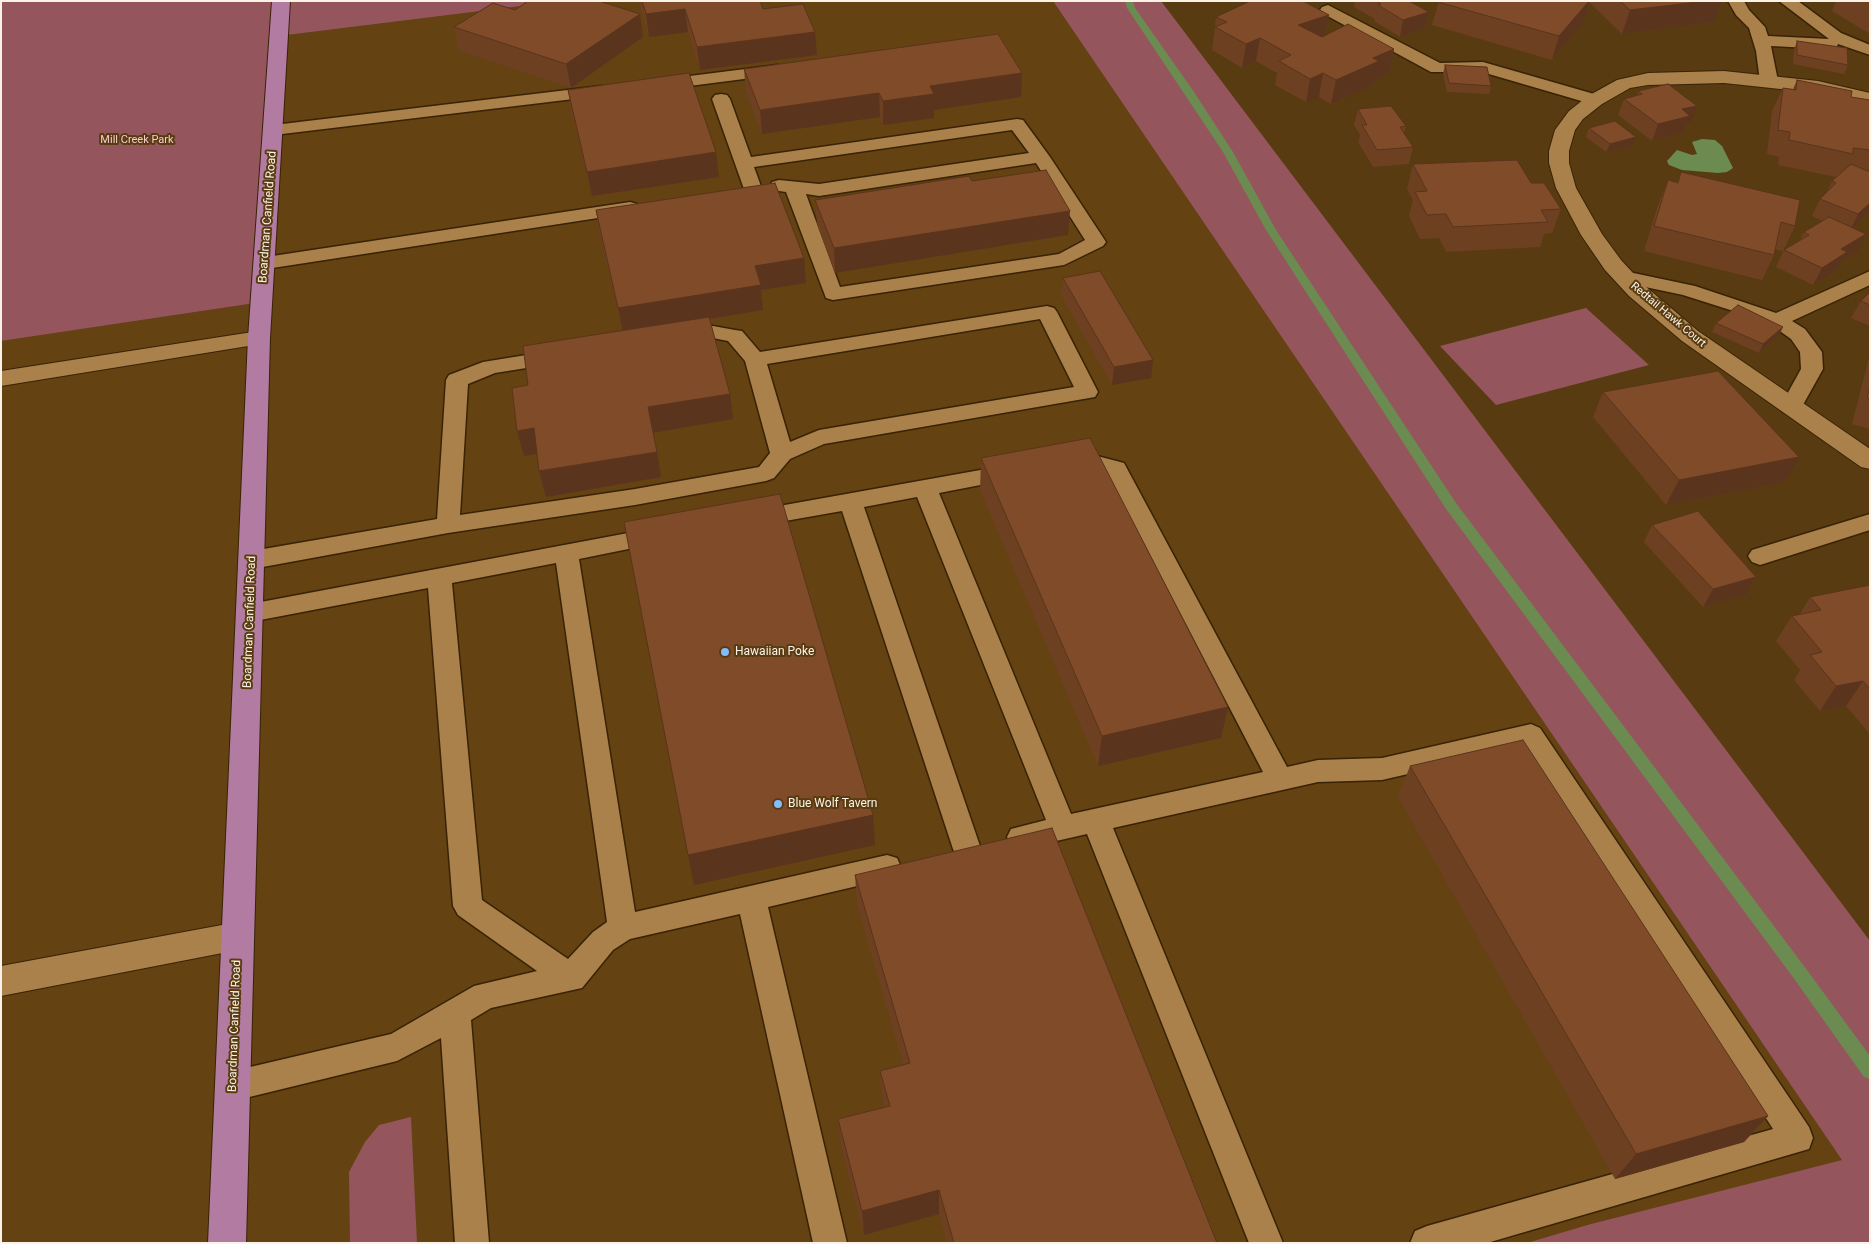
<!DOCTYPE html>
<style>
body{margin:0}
#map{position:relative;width:1871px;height:1244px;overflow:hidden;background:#583b10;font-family:Roboto,sans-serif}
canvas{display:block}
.frame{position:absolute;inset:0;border:2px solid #fcf3e8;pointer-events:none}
</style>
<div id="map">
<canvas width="1871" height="1244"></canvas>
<div class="frame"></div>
</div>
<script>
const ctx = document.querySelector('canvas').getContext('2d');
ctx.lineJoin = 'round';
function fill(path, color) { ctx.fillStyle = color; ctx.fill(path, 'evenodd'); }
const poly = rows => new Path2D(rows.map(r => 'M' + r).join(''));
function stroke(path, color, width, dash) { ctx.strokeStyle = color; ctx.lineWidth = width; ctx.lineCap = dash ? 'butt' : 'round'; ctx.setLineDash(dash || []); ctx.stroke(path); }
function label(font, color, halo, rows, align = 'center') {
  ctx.font = font + ' Roboto,sans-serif'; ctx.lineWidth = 4; ctx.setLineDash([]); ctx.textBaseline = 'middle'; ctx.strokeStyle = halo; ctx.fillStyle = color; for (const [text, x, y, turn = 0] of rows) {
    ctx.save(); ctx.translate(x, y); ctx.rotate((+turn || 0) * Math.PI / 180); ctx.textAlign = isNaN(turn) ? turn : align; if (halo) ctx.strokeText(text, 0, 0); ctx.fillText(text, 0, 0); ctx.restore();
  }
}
fill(poly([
 [561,1,1053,1,1843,1160,1591,1224,1601,1243,1,1243,1,341,262,302,279,36]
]), '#644211');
fill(poly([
 [1,1,561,1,279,36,262,302,1,341],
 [1053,1,1161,1,1870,941,1870,1243,1527,1243,1591,1224,1842,1160],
 [1586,308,1649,365,1496,405,1440,346],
 [411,1117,417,1243,350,1243,349,1172,365,1142,379,1125]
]), '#95555d');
fill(poly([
 [1702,139,1715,140,1722,146,1733,168,1727,172,1718,173,1682,170,1669,165,1667,161,1677,150,1692,155,1697,154,1692,142]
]), '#6b8b51');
fill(poly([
 [1125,1,1133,1,1135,8,1192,89,1233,152,1276,230,1456,503,1807,970,1870,1056,1870,1079,1864,1077,1795,980,1446,509,1266,230,1223,152,1127,8,1125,1]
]), '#6b8b51');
const service = poly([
 [1728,1,1744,1,1749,10,1765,27,1768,36,1829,39,1779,1,1798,1,1841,33,1870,45,1870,55,1838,44,1836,48,1830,49,1771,46,1778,81,1775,85,1769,86,1763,85,1760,81,1756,51,1749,28,1736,15,1728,1],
 [1328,5,1440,63,1483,62,1601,96,1604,100,1601,104,1595,105,1482,72,1431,72,1322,13,1320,10,1322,7,1328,5],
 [777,65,783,66,785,70,783,74,658,90,652,89,649,85,652,81,658,80,777,65],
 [601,86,607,87,610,91,607,95,274,135,268,134,265,130,268,126,274,125,601,86],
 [721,94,727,95,730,99,751,157,1017,119,1023,120,1050,157,1106,242,1103,246,1064,265,833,300,826,298,786,192,772,190,770,186,772,182,779,180,819,184,1029,153,1012,130,754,167,762,189,760,193,753,195,746,193,744,189,712,99,715,95,721,94],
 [1036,163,1085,240,1059,254,840,287,806,194,819,196,1036,163],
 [630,202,637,204,639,208,637,212,266,269,259,267,256,263,259,259,266,257,630,202],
 [1624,271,1695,286,1776,313,1870,271,1870,285,1792,321,1805,329,1822,352,1823,369,1799,412,1791,414,1783,412,1780,407,1801,369,1800,352,1791,339,1770,324,1746,315,1683,295,1617,281,1614,277,1617,273,1624,271],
 [1047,306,1054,308,1057,312,1098,392,1095,397,824,444,790,459,774,478,766,481,635,505,448,533,252,569,243,566,240,560,243,554,252,551,437,519,446,380,449,375,483,362,557,350,564,352,568,357,564,362,495,373,468,384,460,515,635,489,759,467,770,453,745,361,728,341,713,338,680,343,673,342,670,337,673,332,713,326,735,330,742,331,760,352,1047,306],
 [1040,319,1074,387,819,430,790,442,767,364,1040,319],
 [1082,452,1124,463,1287,767,1318,760,1382,758,1531,724,1540,728,1809,1127,1813,1138,1809,1149,1487,1243,1410,1243,1415,1231,1427,1226,1773,1129,1525,747,1382,780,1318,782,1113,828,1283,1243,1249,1243,1087,834,1021,849,1011,845,1007,837,1011,829,1046,820,917,497,864,507,981,849,977,857,967,861,957,857,953,849,842,511,751,527,743,525,739,519,743,513,751,511,1014,464,1022,467,1025,472,1022,477,939,493,1071,814,1263,772,1108,474,1082,468,1071,470,1063,467,1060,462,1063,457,1082,452],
 [1870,514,1870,530,1760,565,1752,562,1748,556,1752,550,1870,514],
 [660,527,668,529,672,535,668,541,579,559,635,912,887,855,897,858,901,867,897,876,887,879,768,907,847,1243,813,1243,740,914,630,939,613,950,582,988,491,1008,471,1020,489,1243,455,1243,441,1038,397,1061,233,1101,222,1097,217,1086,222,1075,233,1071,391,1034,474,986,537,971,458,915,453,906,428,588,250,622,241,619,238,613,241,607,250,604,660,527],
 [556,563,607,922,593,932,568,959,482,900,452,583,556,563]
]);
const minor = poly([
 [1724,71,1818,81,1870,93,1870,105,1818,93,1724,83,1648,85,1630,88,1602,104,1583,119,1575,130,1569,151,1569,163,1576,188,1602,234,1621,260,1645,286,1698,331,1870,449,1870,469,1861,467,1682,341,1629,296,1605,270,1581,235,1556,188,1549,163,1549,151,1555,130,1569,111,1588,96,1617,80,1648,73,1724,71],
 [259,331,267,333,270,338,267,343,1,386,1,371,259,331],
 [238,922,250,926,254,936,250,946,238,950,1,996,1,966,238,922]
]);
const primary = poly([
 [272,1,290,1,270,338,246,1243,208,1243,248,338,272,1]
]);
stroke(service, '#382306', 3);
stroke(minor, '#382306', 2);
stroke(primary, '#382306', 2);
fill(service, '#aa804b');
fill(minor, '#aa804b');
fill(primary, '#b27ba1');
fill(poly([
 [640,1,760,1,763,9,815,32,817,55,700,70,688,32,649,37,641,10],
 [1355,1,1409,1,1429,12,1425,28,1400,37,1374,21,1375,19,1354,7],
 [1439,1,1722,1,1714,22,1622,34,1590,3,1584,22,1552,60,1432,25],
 [1836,1,1870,1,1870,34,1832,11],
 [1329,15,1324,36,1394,49,1389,73,1375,79,1373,85,1331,104,1319,97,1306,102,1275,85,1277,73,1256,61,1242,68,1212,50,1216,17],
 [454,27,643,37,571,88,459,51],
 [1797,41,1848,65,1844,74,1793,64,1794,50],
 [1445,65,1491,86,1489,94,1447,92,1443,74],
 [744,69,1021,97,934,110,934,118,883,125,880,117,762,134,746,93],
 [1797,80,1851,97,1870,100,1870,209,1867,214,1853,228,1857,252,1842,260,1838,269,1813,285,1776,267,1784,250,1800,240,1804,232,1823,221,1812,216,1820,199,1826,194,1832,181,1836,177,1778,165,1779,157,1767,154,1772,111,1783,88,1793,89],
 [568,90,719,177,592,196,572,114],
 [1638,91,1690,123,1687,124,1683,133,1652,141,1618,115,1624,99,1637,96],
 [1358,109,1406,126,1404,133,1413,147,1409,164,1373,167,1358,142,1360,135,1354,125],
 [1589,128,1636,137,1633,146,1606,152,1586,137],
 [1413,164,1531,183,1561,209,1552,233,1544,234,1540,247,1446,252,1439,238,1420,239,1409,216,1413,200,1407,189],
 [1681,172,1795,226,1783,251,1775,249,1774,255,1762,280,1644,251,1658,205,1668,180,1677,182],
 [972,181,1068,235,835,273,817,224,815,200],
 [596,210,806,283,761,290,763,310,710,319,733,419,653,433,661,477,546,497,539,471,537,454,524,456,517,431,622,330,600,235],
 [1063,278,1151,378,1112,385,1061,295],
 [1870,292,1870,326,1851,318,1861,301],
 [1716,323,1779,336,1759,353,1712,332],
 [1870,354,1870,429,1852,424],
 [1603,392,1785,482,1666,505,1593,417],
 [981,458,1228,707,1221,738,1098,766,980,490],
 [1652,525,1756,577,1746,595,1703,607,1644,542],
 [1870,585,1870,734,1846,706,1820,711,1794,680,1800,670,1776,641,1792,616,1800,614,1810,597],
 [1410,766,1768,1116,1744,1142,1615,1179,1398,797],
 [855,875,1217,1243,947,1243,939,1214,864,1235,841,1145,838,1119,885,1107,882,1097,880,1071,903,1064,857,904]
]), '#6e4022');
fill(poly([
 [1589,1,1590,1,1584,22,1552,60,1559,36],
 [1706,1,1722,1,1714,22,1622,34,1630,10],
 [685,9,688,32,649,37,646,14],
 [1429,12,1425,28,1400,37,1403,20],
 [640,14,643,37,571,88,566,64],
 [1329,15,1324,38,1298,25],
 [815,32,817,55,700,70,697,47],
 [1260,38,1256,61,1242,68,1246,44],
 [1394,49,1389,73,1375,79,1373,85,1331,104,1336,80,1373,58],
 [1022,73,1021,97,934,110,934,118,883,125,883,101,930,86],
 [1323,73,1319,97,1306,102,1310,79],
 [879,93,880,117,762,134,760,110],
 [1697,106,1690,123,1687,124,1683,133,1652,141,1658,124,1682,109],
 [1636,137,1633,146,1606,152,1610,144],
 [716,152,719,177,592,196,587,172],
 [1870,197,1870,209,1867,214,1850,231,1858,214],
 [1070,211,1068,235,835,273,834,248],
 [1866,234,1857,252,1842,260,1838,269,1813,285,1822,268,1841,249],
 [804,258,806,283,761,290,763,310,623,333,618,308,755,266],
 [1783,327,1779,336,1759,353,1763,344],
 [1153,360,1151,378,1112,385,1114,367],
 [730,394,733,419,652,433,648,407],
 [534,428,540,453,524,456,517,431],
 [657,452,661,477,546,497,539,471],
 [1799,457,1785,482,1666,505,1679,480],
 [1756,577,1746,595,1703,607,1713,589],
 [1863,681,1846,706,1820,711,1836,686],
 [1228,707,1221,738,1098,766,1102,736],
 [873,815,875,845,694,885,688,855],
 [1768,1116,1744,1142,1615,1179,1636,1154],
 [939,1190,939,1214,864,1235,862,1211]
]), '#5a341c');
const building = poly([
 [528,1,599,1,640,14,566,64,454,27,493,3,515,10,528,1],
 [642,1,760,1,763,9,803,4,815,32,697,47,685,9,646,14,642,1],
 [1250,1,1303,1,1329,15,1298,25,1322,37,1348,24,1394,49,1373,58,1379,61,1336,80,1323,73,1310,79,1279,61,1291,55,1260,38,1246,44,1215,27,1227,22,1216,17,1250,1],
 [1376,1,1409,1,1429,12,1403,20,1378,5,1381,4,1376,1],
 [1439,1,1589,1,1559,36,1438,2,1439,1],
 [1620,1,1706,1,1630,10,1620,1],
 [998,34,1022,73,930,86,934,94,883,101,879,93,760,110,744,69,998,34],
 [1797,41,1847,48,1848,65,1797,55,1797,41],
 [1445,65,1487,67,1491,86,1449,83,1445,65],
 [689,73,716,152,587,172,568,90,689,73],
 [1797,80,1852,91,1851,97,1870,100,1870,150,1853,148,1853,154,1789,140,1790,132,1778,130,1783,88,1796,90,1797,80],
 [1668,84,1697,106,1682,109,1690,116,1658,124,1624,99,1642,94,1638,91,1668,84],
 [1391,106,1406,126,1400,127,1413,147,1377,150,1362,125,1367,125,1358,109,1391,106],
 [1615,121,1636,137,1610,144,1589,128,1615,121],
 [1517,160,1531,183,1544,183,1561,209,1541,210,1548,222,1453,227,1446,214,1427,215,1415,192,1427,191,1413,164,1517,160],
 [1851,164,1870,172,1870,203,1858,214,1820,199,1836,183,1832,181,1851,164],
 [1046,170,1070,211,834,248,815,200,969,176,972,181,1046,170],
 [1681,172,1800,200,1795,226,1781,222,1774,255,1654,226,1668,180,1678,183,1681,172],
 [775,183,804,258,755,266,761,285,618,308,596,210,775,183],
 [1829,217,1866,234,1841,249,1847,252,1822,268,1784,250,1809,235,1804,232,1829,217],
 [1100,271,1153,360,1114,367,1063,278,1100,271],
 [1870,292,1870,305,1861,301,1870,292],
 [1738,305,1783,327,1763,344,1716,323,1738,305],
 [709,317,730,394,648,407,657,452,539,471,534,428,517,431,512,388,528,385,523,346,709,317],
 [1718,371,1799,457,1679,480,1603,392,1718,371],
 [1870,386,1870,399,1867,398,1870,386],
 [1090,438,1228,707,1102,736,981,458,1090,438],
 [780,494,873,815,688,855,624,522,780,494],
 [1698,511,1756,577,1713,589,1652,525,1698,511],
 [1870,585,1870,689,1863,681,1836,686,1810,655,1822,652,1792,616,1821,610,1810,597,1870,585],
 [1523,740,1768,1116,1636,1154,1410,766,1523,740],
 [1052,828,1217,1243,954,1243,939,1190,862,1211,838,1119,890,1106,880,1071,910,1063,855,875,1052,828]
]);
fill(building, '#804b28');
stroke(building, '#5a341c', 1);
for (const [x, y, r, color] of [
 [725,652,5,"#84bcfb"],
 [778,804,5,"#84bcfb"]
]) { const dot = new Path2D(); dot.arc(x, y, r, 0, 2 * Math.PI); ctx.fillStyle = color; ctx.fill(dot); stroke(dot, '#583b10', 2); }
label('11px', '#f7cdd0', '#583b10', [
 ["Mill Creek Park",137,140]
]);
label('11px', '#fcf3e8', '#583b10', [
 ["Redtail Hawk Court",1668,315,40]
]);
label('12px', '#fcf3e8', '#583b10', [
 ["Boardman Canfield Road",268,217,-86],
 ["Boardman Canfield Road",250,622,-88],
 ["Boardman Canfield Road",235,1026,-88]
]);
label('12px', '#fcf3e8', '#583b10', [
 ["Hawaiian Poke",735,652],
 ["Blue Wolf Tavern",788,804]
], 'left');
</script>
